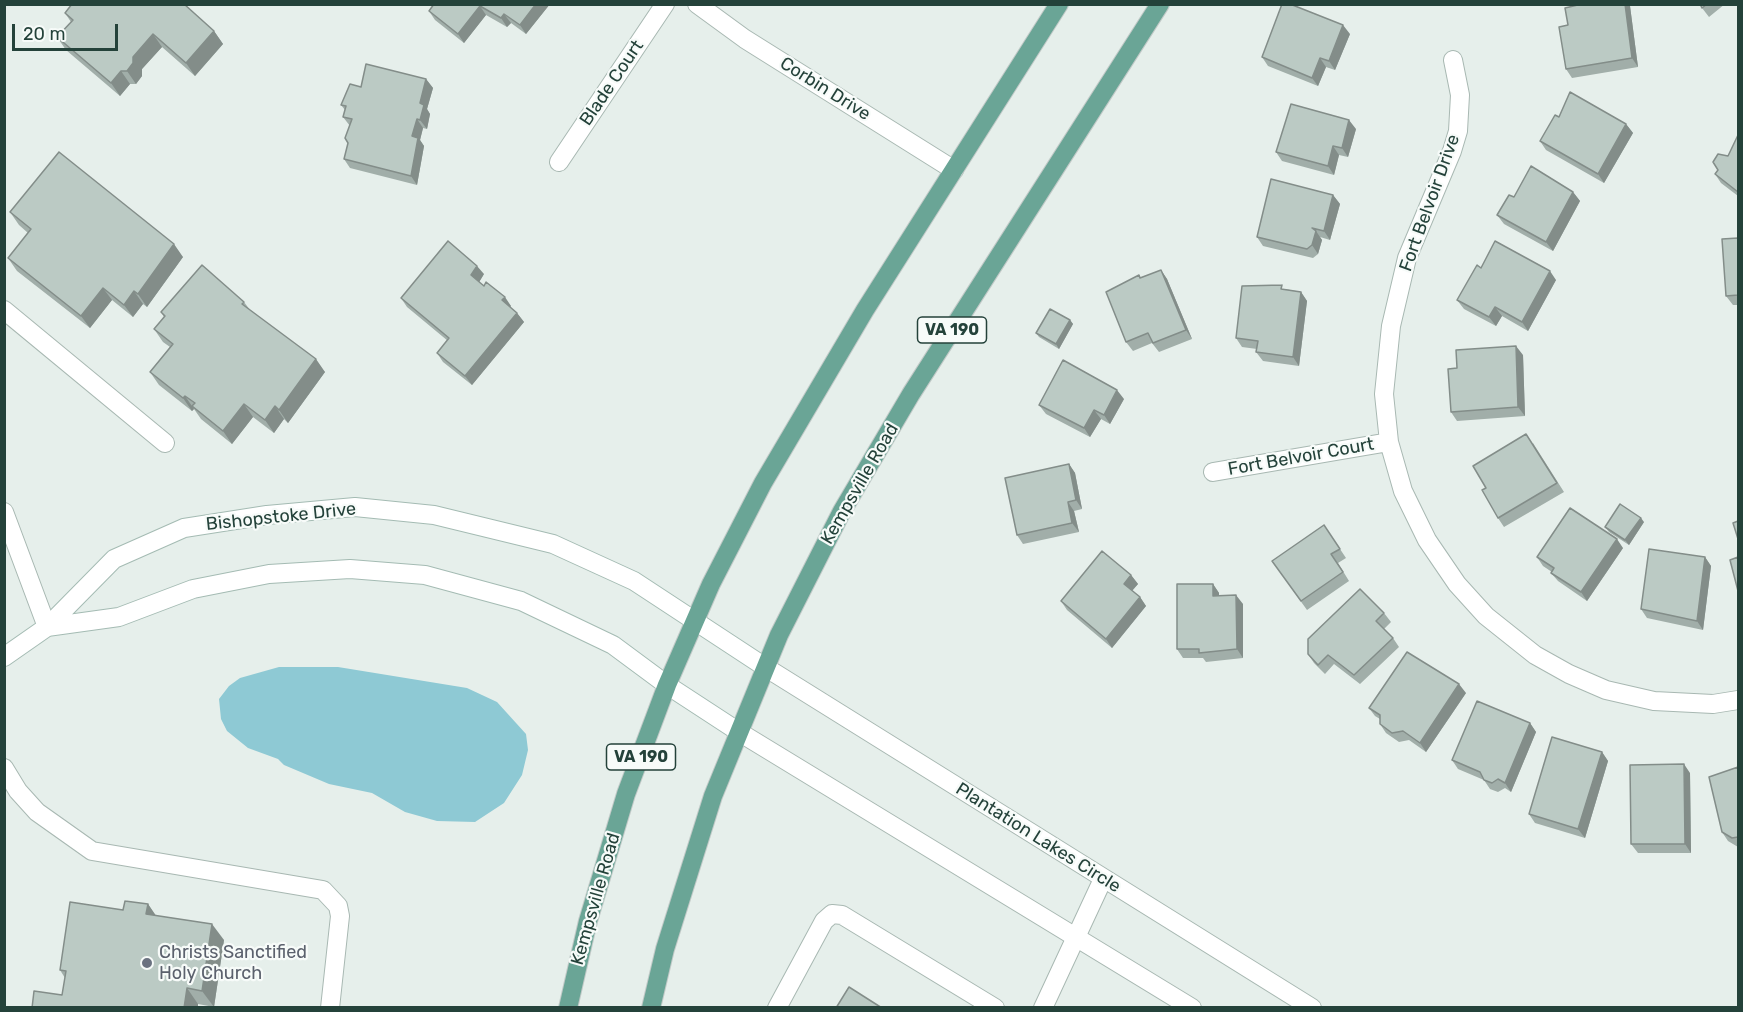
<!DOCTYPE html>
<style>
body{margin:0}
#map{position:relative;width:1743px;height:1012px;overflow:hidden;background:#e6efeb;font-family:Rubik,sans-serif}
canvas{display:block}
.frame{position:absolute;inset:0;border:6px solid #24423a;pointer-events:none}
.scale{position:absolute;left:12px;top:24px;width:106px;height:27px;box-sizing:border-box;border:3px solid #24423a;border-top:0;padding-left:8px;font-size:18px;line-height:21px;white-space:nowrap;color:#24423a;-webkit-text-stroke:4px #f7fbf9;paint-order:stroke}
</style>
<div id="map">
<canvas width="1743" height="1012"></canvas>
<div class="frame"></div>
<div class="scale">20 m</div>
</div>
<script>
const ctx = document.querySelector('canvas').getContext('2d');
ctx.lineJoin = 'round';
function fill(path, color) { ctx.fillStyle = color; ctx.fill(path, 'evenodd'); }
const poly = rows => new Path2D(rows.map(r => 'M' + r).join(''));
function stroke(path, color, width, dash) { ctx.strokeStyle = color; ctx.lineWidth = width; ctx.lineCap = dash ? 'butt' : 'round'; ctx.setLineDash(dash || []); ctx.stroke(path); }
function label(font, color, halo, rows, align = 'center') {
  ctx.font = font + ' Rubik,sans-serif'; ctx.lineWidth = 4.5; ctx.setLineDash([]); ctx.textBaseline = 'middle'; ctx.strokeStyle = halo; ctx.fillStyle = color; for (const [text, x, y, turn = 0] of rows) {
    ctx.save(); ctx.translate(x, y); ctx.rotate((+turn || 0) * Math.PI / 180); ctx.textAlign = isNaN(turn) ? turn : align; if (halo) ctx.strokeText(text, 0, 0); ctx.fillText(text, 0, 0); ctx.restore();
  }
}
fill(poly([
 [279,667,338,667,467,688,497,702,526,734,528,750,522,775,504,803,475,822,437,821,405,812,372,793,329,784,284,765,278,759,248,748,227,731,221,719,219,699,229,686,240,678]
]), '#8ec9d4');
const lane = poly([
 [4,310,165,443],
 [4,768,18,791,37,812,92,851,323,890,338,906,340,916,330,1008],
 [777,1008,824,921,832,914,842,915,995,1008],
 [1043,1008,1103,879]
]);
const street = poly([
 [697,4,745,39,954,170],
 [1453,60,1460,95,1458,131,1452,151,1407,258,1391,326,1384,394,1389,442,1403,491,1427,540,1457,584,1486,616,1535,655,1569,674,1606,690,1654,701,1713,704,1738,700],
 [559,162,665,4],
 [1213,472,1389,442],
 [4,512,47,627],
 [765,667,1312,1008],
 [739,732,1192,1008]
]);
const secondary = poly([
 [47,627,119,617,193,589,269,574,350,569,425,575,521,601,613,645,667,685,739,732],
 [4,657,47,627,114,559,184,528,267,515,355,507,434,515,553,544,634,581,765,667]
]);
const primary = poly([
 [568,1008,588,921,626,794,667,685,711,584,763,483,865,310,1059,4],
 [651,1008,665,949,713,796,779,635,842,511,911,394,1160,4]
]);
stroke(lane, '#a8b8b2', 20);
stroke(street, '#a8b8b2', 20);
stroke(secondary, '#a4bbb3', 20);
stroke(primary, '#c2cac8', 20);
stroke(lane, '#fff', 18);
stroke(street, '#fff', 18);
stroke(secondary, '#fff', 18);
stroke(primary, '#6aa596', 18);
fill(poly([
 [434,4,550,4,526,34,511,23,507,27,486,15,464,43,435,20,429,11],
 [1625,4,1629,4,1630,6,1638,67,1572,78,1566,69,1568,25],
 [1699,4,1725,4,1709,17],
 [65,13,214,31,223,44,195,76,162,47,142,69,142,76,136,84,130,84,120,96,66,50,57,37,71,22],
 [1350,34,1335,70,1326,67,1318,86,1268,66,1262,57],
 [426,79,433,88,427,109,430,114,427,129,423,128,420,140,424,146,417,185,350,168,344,159,348,143,350,126,343,117,345,110,341,105,361,87],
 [1559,117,1626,124,1633,133,1604,183,1546,150,1540,141],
 [1356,129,1348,157,1339,155,1334,175,1282,161,1276,152],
 [1738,135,1738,196,1721,183,1715,174,1728,156],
 [1573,192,1580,201,1553,251,1504,224,1497,215,1514,197],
 [1333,195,1340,204,1330,240,1320,237,1322,240,1318,254,1313,258,1263,246,1257,237],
 [10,212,183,257,147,307,143,304,133,317,112,300,90,328,17,271,8,258,28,233,19,225],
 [1738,238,1738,305,1733,305,1726,296],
 [1481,268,1556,280,1528,331,1502,316,1496,326,1464,309,1457,300],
 [1161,270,1167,279,1192,339,1159,352,1152,343,1133,351,1126,342,1139,275,1141,278],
 [484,274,479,282,511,306,510,307,517,313,524,322,472,385,443,362,437,353,448,341,407,307,401,298],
 [1285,289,1301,292,1307,301,1299,366,1263,361,1256,352,1257,349,1242,347,1236,338],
 [244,302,250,310,325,372,288,423,284,419,274,433,253,417,232,444,201,419,194,409,192,411,159,385,150,372,170,347,163,342,154,329,164,317,161,312],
 [1070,320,1073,324,1059,349,1039,337,1036,333],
 [1523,355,1525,416,1457,421,1451,412],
 [1124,399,1110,424,1101,419,1090,437,1046,414,1039,405],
 [1533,443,1564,492,1504,527,1498,518],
 [1069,464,1075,473,1082,509,1074,511,1079,532,1023,544,1017,535],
 [1644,522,1629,545,1609,532,1605,527],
 [1324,525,1346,558,1338,563,1349,581,1307,610,1272,561],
 [1623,548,1587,601,1558,581,1551,573,1552,572,1543,566,1537,557],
 [1705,557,1711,566,1703,630,1647,618,1641,609],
 [1131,575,1138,584,1132,591,1140,597,1146,606,1112,648,1067,610,1061,601],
 [1213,584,1219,593,1219,595,1243,604,1243,658,1206,662,1203,658,1183,658,1177,649],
 [1384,613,1391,622,1384,629,1393,638,1399,647,1360,684,1334,664,1325,674,1314,663,1308,654],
 [1466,693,1426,752,1409,740,1399,742,1386,733,1380,724,1380,719,1375,716,1369,708],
 [1530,723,1536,732,1511,792,1505,788,1498,792,1490,789,1484,780,1458,769,1452,760],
 [1602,752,1608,761,1585,838,1535,823,1529,814],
 [1738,767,1738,847,1728,841,1722,832],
 [1690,773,1691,853,1638,853,1631,844],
 [148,904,155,915,224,940,214,1007,198,1004,62,995,65,978,60,970,123,910]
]), '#a1aea9');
fill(poly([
 [536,4,550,4,526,34,520,25],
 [1625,4,1629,4,1630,6,1638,67,1632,58],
 [480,6,486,15,464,43,458,34],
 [504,14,511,23,507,27,501,18],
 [1343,25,1350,34,1335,70,1329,61],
 [214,31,223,44,195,76,186,63],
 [153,34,162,47,142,69,142,76,136,84,127,71,133,57],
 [1320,58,1326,67,1318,86,1312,78],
 [121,71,130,84,120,96,111,83],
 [426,79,433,88,427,109,430,114,427,129,420,120,420,103],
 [417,119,423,128,420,140,424,146,417,185,411,176,412,136],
 [1349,120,1356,129,1348,157,1342,148],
 [1626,124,1633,133,1604,183,1598,174],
 [1333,146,1339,155,1334,175,1328,166],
 [1573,192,1580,201,1553,251,1546,242],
 [1333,195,1340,204,1330,240,1324,231],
 [1316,231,1322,240,1318,254,1312,245],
 [174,244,183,257,147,307,138,294],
 [477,266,484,274,478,284,471,275],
 [1161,270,1167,279,1192,339,1186,330],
 [1550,271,1556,280,1528,331,1522,322],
 [103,288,112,300,90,328,81,316],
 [134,291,143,304,133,317,124,305],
 [1301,292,1307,301,1299,366,1293,357],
 [505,297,511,306,508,309,502,300],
 [1495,307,1502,316,1496,326,1489,317],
 [517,313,524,322,472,385,465,376],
 [1070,320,1073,324,1059,349,1056,344],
 [1516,346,1523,355,1525,416,1518,407],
 [316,359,325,372,288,423,279,410],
 [1117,390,1124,399,1110,424,1104,415],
 [185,396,194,409,192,411,183,398],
 [244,404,253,417,232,444,223,431],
 [275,406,284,419,274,433,265,420],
 [1094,410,1101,419,1090,437,1084,428],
 [1069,464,1075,473,1082,509,1076,500],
 [1068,502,1074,511,1079,532,1072,523],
 [1641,518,1644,522,1629,545,1625,540],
 [1617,539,1623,548,1587,601,1581,592],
 [1705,557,1711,566,1703,630,1697,621],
 [1131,575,1138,584,1130,593,1124,584],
 [1213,584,1219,593,1219,604,1213,596],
 [1236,595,1243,604,1243,658,1237,649],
 [1140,597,1146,606,1112,648,1106,639],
 [1459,684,1466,693,1426,752,1420,743],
 [1530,723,1536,732,1511,792,1505,783],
 [1602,752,1608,761,1585,838,1578,829],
 [1684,764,1690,773,1691,853,1685,844],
 [148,904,159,920,146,914],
 [212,924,224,940,214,1007,202,991],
 [187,988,198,1004,198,1008,184,1008]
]), '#838d89');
const building = poly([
 [72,4,184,4,214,31,186,63,153,34,133,57,133,63,127,71,121,71,111,83,57,37,73,20,65,13,72,4],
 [434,4,536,4,520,25,504,14,501,18,480,6,458,34,429,11,434,4],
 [1282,4,1290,4,1343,25,1329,61,1320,58,1312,78,1262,57,1282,4],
 [1582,4,1625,4,1632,58,1566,69,1559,27,1568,25,1565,8,1582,4],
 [1700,4,1707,4,1702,8,1700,4],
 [366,64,426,79,420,103,424,105,420,120,417,119,412,136,418,138,411,176,344,159,348,143,345,138,352,119,343,117,346,106,341,105,350,84,361,87,366,64],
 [1570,92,1626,124,1598,174,1540,141,1555,115,1559,117,1570,92],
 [1291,104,1349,120,1342,148,1333,146,1328,166,1276,152,1291,104],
 [1738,135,1738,192,1715,174,1718,170,1713,162,1718,154,1728,156,1738,135],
 [59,152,174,244,138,294,134,291,124,305,103,288,81,316,8,258,31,229,10,212,59,152],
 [1531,166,1573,192,1546,242,1497,215,1509,195,1514,197,1531,166],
 [1271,179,1333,195,1324,231,1312,228,1316,231,1312,245,1307,249,1257,237,1271,179],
 [1738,238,1738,295,1726,296,1722,239,1738,238],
 [448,241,477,266,471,275,484,286,486,282,505,297,502,300,517,313,465,376,437,353,449,338,401,298,448,241],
 [1495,241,1550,271,1522,322,1495,307,1489,317,1457,300,1477,265,1481,268,1495,241],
 [202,265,244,302,242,304,316,359,279,410,275,406,265,420,244,404,223,431,192,406,195,403,185,396,183,398,150,372,173,344,154,329,165,316,161,312,202,265],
 [1161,270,1186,330,1153,343,1148,333,1126,342,1106,292,1139,275,1140,278,1161,270],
 [1282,285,1281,289,1301,292,1293,357,1256,352,1258,341,1236,338,1242,286,1282,285],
 [1050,309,1070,320,1056,344,1036,333,1050,309],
 [1516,346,1518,407,1451,412,1448,369,1457,368,1456,350,1516,346],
 [1063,360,1117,390,1104,415,1094,410,1084,428,1039,405,1063,360],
 [1526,434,1557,483,1498,518,1482,490,1486,488,1473,466,1526,434],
 [1069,464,1076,500,1068,502,1072,523,1017,535,1005,478,1069,464],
 [1620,504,1641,518,1625,540,1605,527,1620,504],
 [1570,508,1617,539,1581,592,1551,573,1554,568,1537,557,1570,508],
 [1738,521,1738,539,1733,523,1738,521],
 [1324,525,1340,549,1331,554,1343,572,1301,601,1272,561,1324,525],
 [1649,549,1705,557,1697,621,1641,609,1649,549],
 [1102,551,1131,575,1124,584,1140,597,1106,639,1061,601,1102,551],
 [1738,557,1738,591,1730,560,1738,557],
 [1177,584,1213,584,1213,596,1236,595,1237,649,1199,653,1199,649,1177,649,1177,584],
 [1360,589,1384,613,1376,621,1393,638,1354,675,1328,655,1318,665,1308,654,1308,639,1360,589],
 [1407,652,1459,684,1420,743,1403,731,1392,733,1380,724,1380,715,1369,708,1407,652],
 [1477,701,1530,723,1505,783,1498,779,1492,783,1484,780,1480,772,1452,760,1477,701],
 [1552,737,1602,752,1578,829,1529,814,1552,737],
 [1684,764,1685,844,1631,844,1630,765,1684,764],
 [1738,767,1738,837,1732,838,1722,832,1709,777,1738,767],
 [125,901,148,904,146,914,212,924,202,991,187,988,184,1008,32,1008,34,991,62,995,66,971,60,970,70,902,123,910,125,901],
 [849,987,882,1008,836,1008,849,987]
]);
fill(building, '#bbcac4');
stroke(building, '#838d89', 1.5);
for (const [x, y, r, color] of [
 [147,963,6,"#6b7280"]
]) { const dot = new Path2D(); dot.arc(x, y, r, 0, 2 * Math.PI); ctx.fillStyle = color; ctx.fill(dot); stroke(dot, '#f7fbf9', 2); }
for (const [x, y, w] of [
 [952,330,69],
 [641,757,69]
]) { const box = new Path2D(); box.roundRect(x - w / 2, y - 13, w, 26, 4.5); ctx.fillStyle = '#f7fbf9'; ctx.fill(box); stroke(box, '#24423a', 1.5); }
label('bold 16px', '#24423a', null, [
 ["VA 190",952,330],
 ["VA 190",641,757]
]);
label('18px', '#24423a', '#f7fbf9', [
 ["Blade Court",612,83,-56],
 ["Corbin Drive",825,89,32],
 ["Fort Belvoir Drive",1430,203,-70],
 ["Fort Belvoir Court",1301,457,-10],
 ["Kempsville Road",860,484,-60],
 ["Bishopstoke Drive",281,517,-6],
 ["Plantation Lakes Circle",1038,838,32],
 ["Kempsville Road",596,899,-74]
]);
label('18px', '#5b616d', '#f7fbf9', [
 ["Christs Sanctified",159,953],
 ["Holy Church",159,974]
], 'left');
</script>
